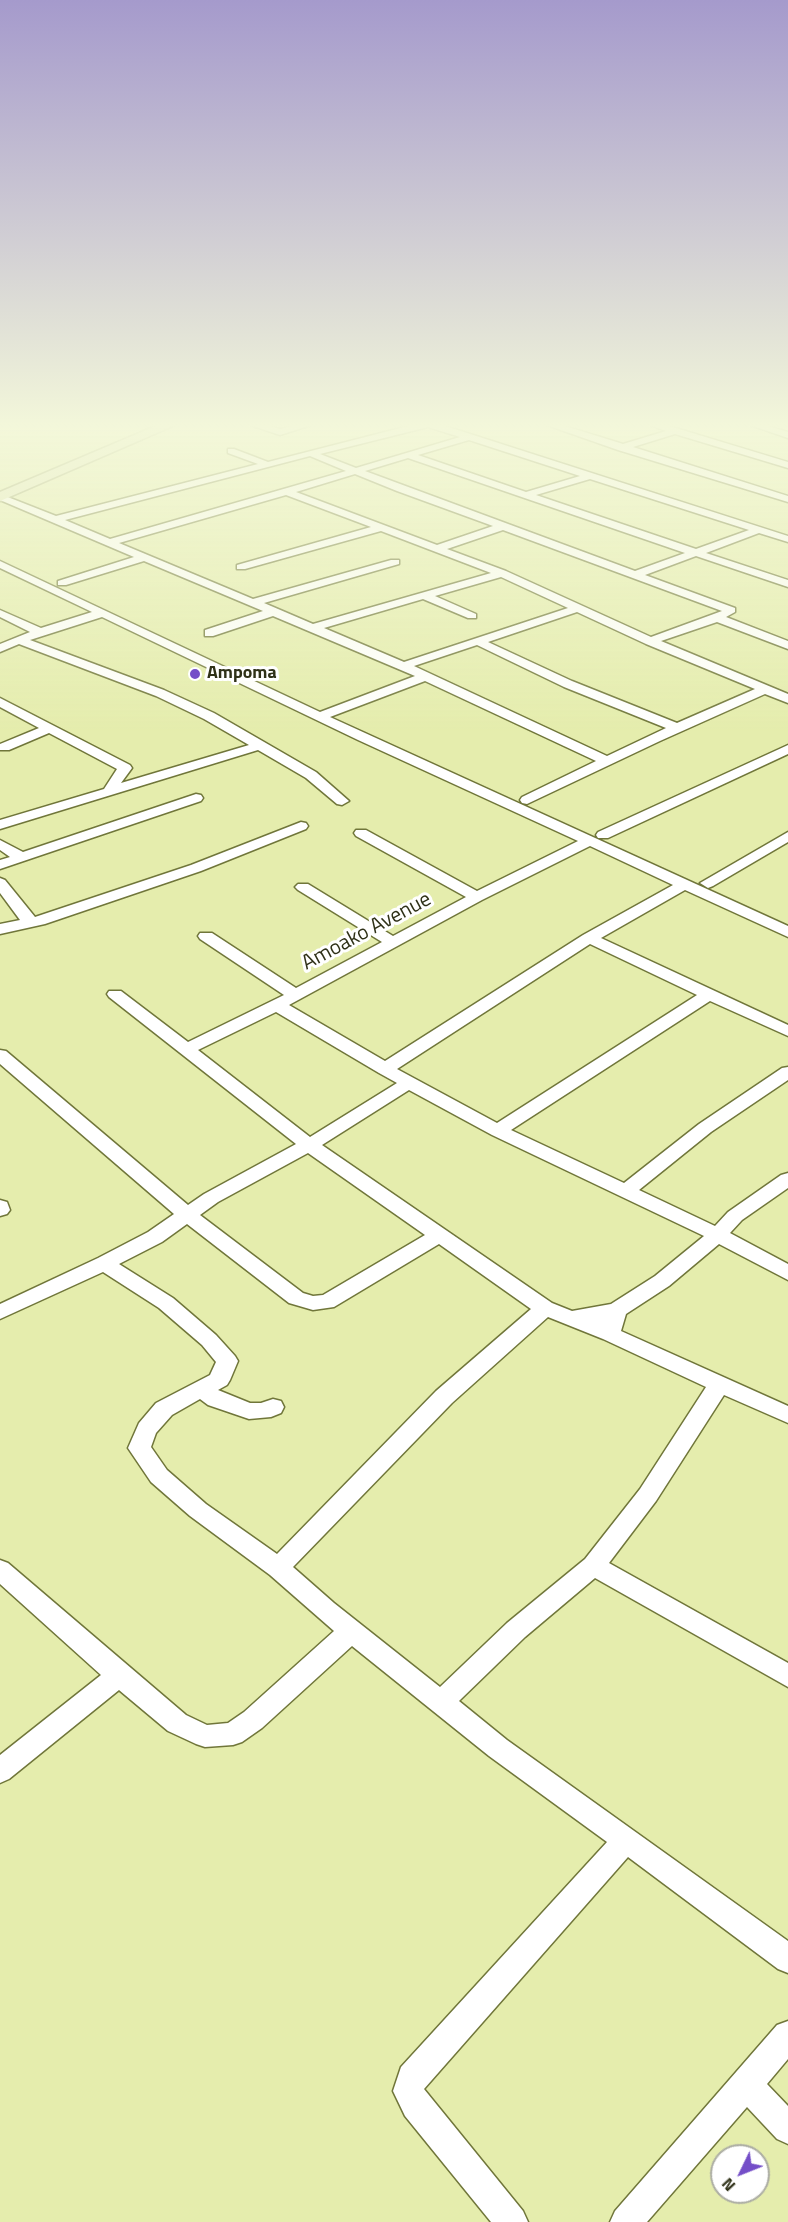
<!DOCTYPE html>
<style>
body{margin:0}
#map{position:relative;width:788px;height:2222px;overflow:hidden;background:#e5edad;font-family:"Titillium Web",sans-serif}
canvas{display:block}
.north{position:absolute;left:710px;top:2144px;width:60px;height:60px;box-sizing:border-box;background:#fff;border:2px solid #acada3;border-radius:50%;rotate:227deg;font-size:16px;font-weight:700;line-height:24px;text-align:center;color:#2f3118}
.north::after{content:'';display:block;margin:auto;width:21px;height:27px;background:#744ec8;clip-path:polygon(50% 0,100% 100%,50% 72%,0 100%)}
</style>
<div id="map">
<canvas width="788" height="2222"></canvas>
<div class="north">N</div>
</div>
<script>
const ctx = document.querySelector('canvas').getContext('2d');
ctx.lineJoin = 'round';
const poly = rows => new Path2D(rows.map(r => 'M' + r).join(''));
function stroke(path, color, width, dash) { ctx.strokeStyle = color; ctx.lineWidth = width; ctx.lineCap = dash ? 'butt' : 'round'; ctx.setLineDash(dash || []); ctx.stroke(path); }
function fill(path, color) { ctx.fillStyle = color; ctx.fill(path, 'evenodd'); }
function label(font, color, halo, rows, align = 'center') {
  ctx.font = font + ' "Titillium Web",sans-serif'; ctx.lineWidth = 6; ctx.setLineDash([]); ctx.textBaseline = 'middle'; ctx.strokeStyle = halo; ctx.fillStyle = color; for (const [text, x, y, turn = 0] of rows) {
    ctx.save(); ctx.translate(x, y); ctx.rotate((+turn || 0) * Math.PI / 180); ctx.textAlign = isNaN(turn) ? turn : align; if (halo) ctx.strokeText(text, 0, 0); ctx.fillText(text, 0, 0); ctx.restore();
  }
}
const minor = poly([
 [241,422,256,422,280,429,306,422,321,422,280,435,241,422],
 [424,422,442,422,439,424,788,536,788,542,759,533,706,553,788,580,788,587,696,556,645,575,735,608,735,612,726,617,788,641,788,649,717,622,661,641,788,694,788,703,765,694,660,741,527,804,522,803,520,800,522,797,596,761,425,681,330,717,788,926,788,937,685,890,601,938,788,1025,788,1036,710,1001,511,1130,624,1183,699,1124,782,1068,788,1067,788,1080,711,1132,639,1190,715,1226,728,1212,781,1175,788,1173,788,1188,742,1220,730,1233,788,1264,788,1280,719,1244,669,1286,626,1314,621,1331,788,1406,788,1423,724,1395,656,1501,609,1563,788,1663,788,1687,595,1578,525,1637,459,1701,507,1740,788,1941,788,1973,778,1969,628,1857,424,2089,523,2211,528,2222,491,2222,405,2116,393,2091,401,2067,607,1842,489,1756,352,1646,262,1728,242,1742,233,1745,205,1747,196,1744,168,1731,119,1690,9,1779,0,1783,0,1755,101,1675,0,1584,0,1560,8,1563,186,1715,207,1725,228,1723,244,1712,334,1631,270,1575,190,1516,151,1482,128,1448,139,1423,156,1403,210,1375,216,1362,202,1345,159,1308,103,1272,0,1319,0,1304,98,1258,148,1232,174,1214,0,1064,0,1050,6,1051,188,1205,204,1194,296,1144,109,997,107,994,109,991,121,991,188,1042,284,995,200,939,198,936,200,933,212,933,296,988,382,942,298,890,295,887,298,884,308,884,393,936,466,897,356,836,354,833,356,830,366,830,477,891,578,841,358,740,102,617,30,640,164,690,214,713,316,772,349,801,342,805,337,804,306,778,258,750,0,829,0,820,104,789,117,769,49,733,9,750,0,750,0,744,39,728,0,707,0,698,130,765,132,768,121,783,249,745,204,719,156,696,19,644,0,652,0,644,30,632,0,617,0,610,41,628,92,612,0,568,0,561,320,712,415,676,273,616,213,636,205,636,205,630,263,611,144,561,66,585,58,585,58,581,134,557,0,500,0,494,56,516,258,464,228,453,228,449,234,449,268,462,424,422],
 [428,427,460,437,356,468,320,454,428,427],
 [469,440,580,476,526,492,418,455,469,440],
 [310,456,346,471,110,539,65,520,310,456],
 [408,458,685,553,635,571,365,471,408,458],
 [355,474,397,491,493,526,437,545,296,492,355,474],
 [590,479,749,530,696,549,536,495,590,479],
 [286,495,371,527,237,565,237,569,245,569,381,531,491,573,313,624,264,603,399,564,399,560,391,560,253,599,119,543,286,495],
 [503,530,722,611,651,637,506,571,447,549,503,530],
 [501,577,568,608,404,662,324,628,423,599,468,618,476,618,476,614,435,596,501,577],
 [577,612,646,644,755,689,677,723,572,681,488,642,577,612],
 [477,645,564,687,666,728,607,756,414,666,477,645],
 [590,846,673,885,583,935,385,1061,289,1005,482,900,590,846],
 [590,944,697,995,497,1123,397,1069,590,944],
 [276,1012,379,1073,397,1083,310,1137,198,1050,276,1012],
 [409,1090,492,1135,704,1236,655,1276,611,1304,572,1311,552,1303,322,1145,409,1090],
 [308,1153,425,1235,323,1295,313,1296,303,1293,200,1215,218,1202,308,1153],
 [187,1224,289,1303,313,1310,334,1307,439,1244,531,1309,436,1391,277,1554,206,1504,167,1470,151,1447,156,1433,172,1415,200,1399,208,1405,249,1419,271,1417,281,1413,284,1407,281,1401,273,1399,261,1403,250,1403,218,1390,227,1385,230,1380,238,1361,235,1356,216,1335,173,1298,119,1264,162,1242,187,1224],
 [548,1317,603,1339,706,1387,640,1489,585,1559,507,1623,440,1687,334,1603,293,1567,452,1403,548,1317],
 [538,422,552,422,623,444,666,431,642,422,656,422,788,462,788,468,675,434,633,447,788,496,788,502,618,450,538,422],
 [741,422,755,422,788,432,788,438,741,422],
 [788,745,788,754,608,838,598,838,596,835,598,832,788,745],
 [196,794,201,795,203,798,201,801,0,869,0,860,10,857,0,850,0,840,23,852,196,794],
 [301,822,306,823,308,826,306,829,201,871,45,924,0,934,0,924,20,920,0,893,0,878,5,880,35,917,191,865,301,822],
 [788,832,788,842,713,886,708,888,700,883,788,832],
 [0,1200,7,1202,10,1210,7,1214,0,1216,0,1200],
 [788,2021,788,2059,767,2084,788,2106,788,2144,777,2139,747,2107,647,2222,610,2222,615,2211,777,2025,788,2021]
]);
const major = poly([
 [165,422,182,422,0,501,0,492,165,422]
]);
stroke(minor, '#70763a', 3);
stroke(major, '#989e66', 3);
fill(minor, '#fff');
fill(major, '#e3e8bc');
const sky = ctx.createLinearGradient(0, 0, 0, 733);
sky.addColorStop(0, '#a59acc');
sky.addColorStop(0.58, '#f3f7da');
sky.addColorStop(1, '#f3f7da00');
ctx.fillStyle = sky;
ctx.fillRect(0, 0, 788, 733);
for (const [x, y, r, color] of [
 [195,674,6,"#744ec8"]
]) { const dot = new Path2D(); dot.arc(x, y, r, 0, 2 * Math.PI); ctx.fillStyle = color; ctx.fill(dot); stroke(dot, '#fff', 2); }
label('bold 18px', '#2f3118', '#fff', [
 ["Ampoma",207,674]
], 'left');
label('21px', '#2f3118', '#fff', [
 ["Amoako Avenue",367,932,-28]
]);
</script>
